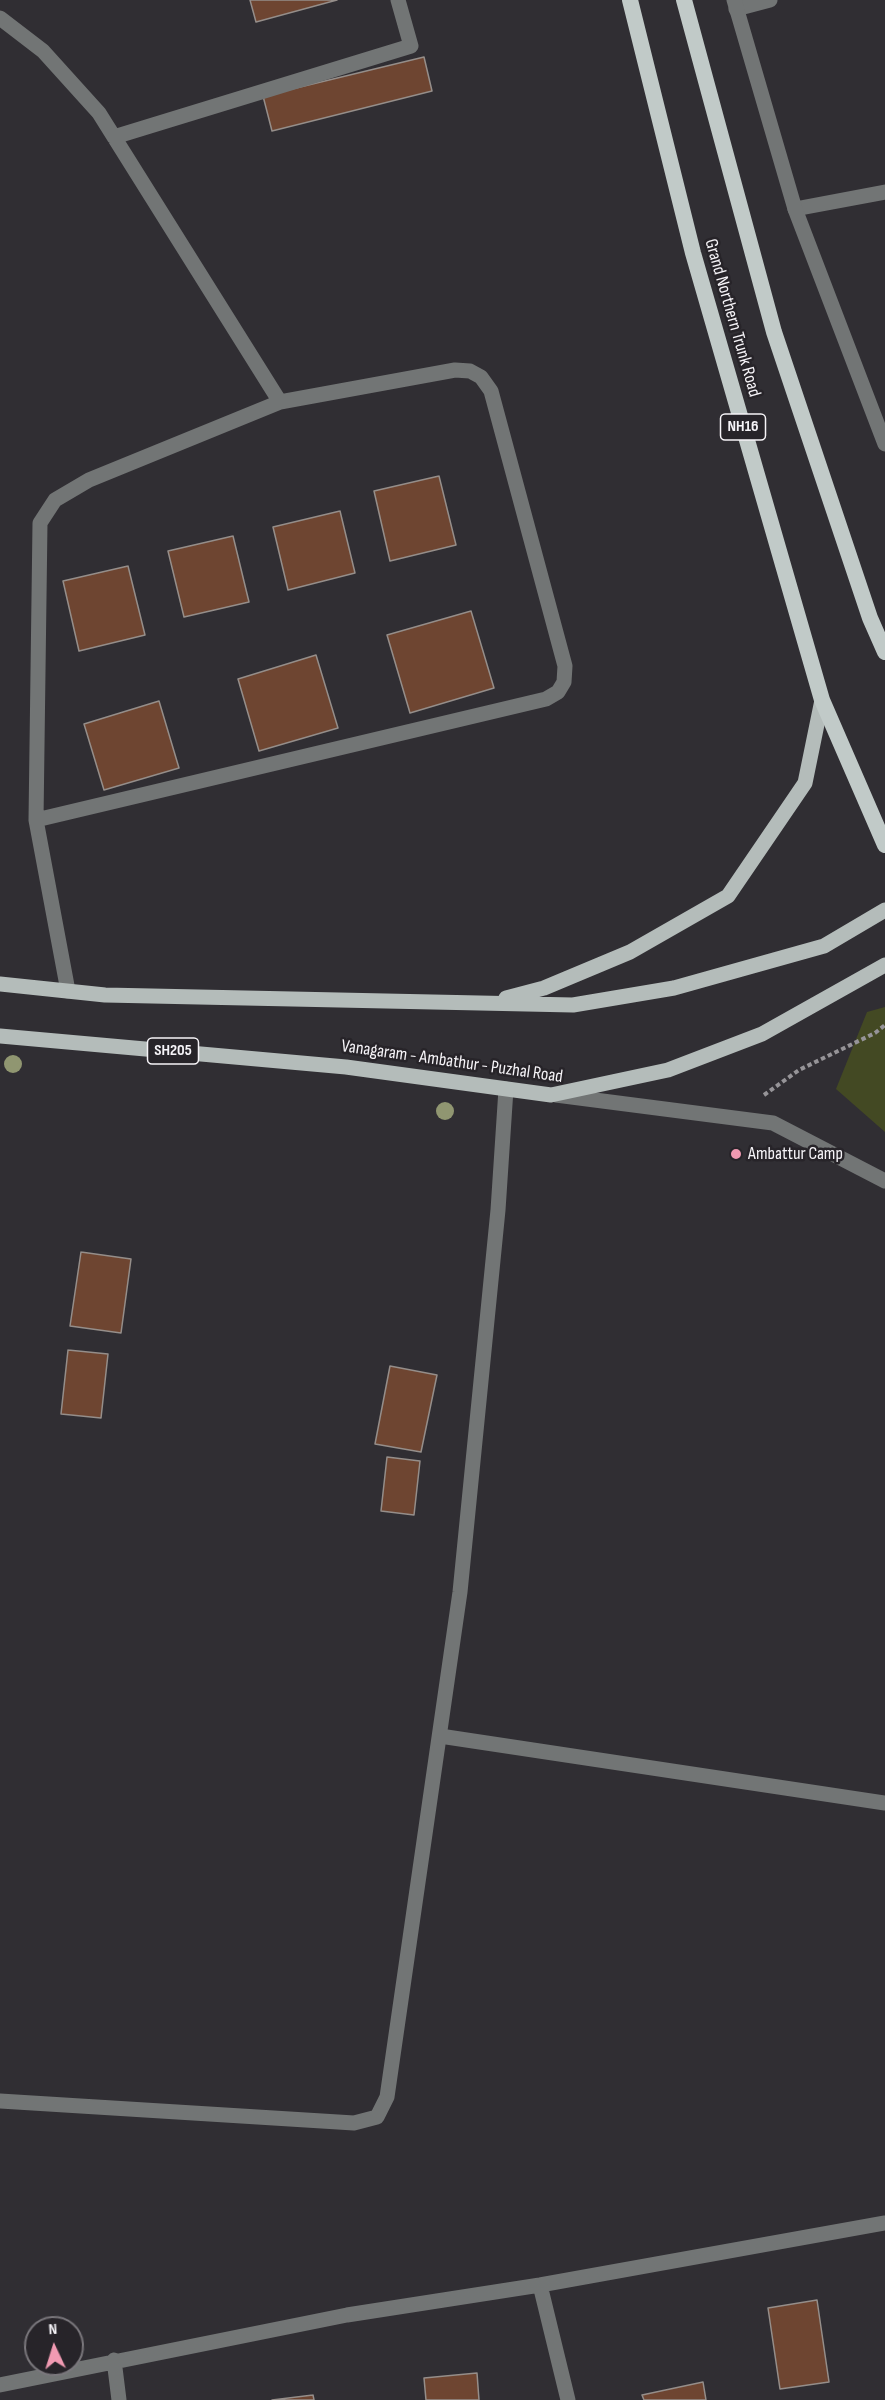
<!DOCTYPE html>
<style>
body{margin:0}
#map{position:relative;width:885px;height:2400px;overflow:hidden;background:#302e33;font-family:"Sofia Sans Condensed",sans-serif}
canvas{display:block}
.north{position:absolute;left:24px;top:2316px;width:60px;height:60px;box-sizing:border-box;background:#272429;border:2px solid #7a777c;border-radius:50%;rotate:356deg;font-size:16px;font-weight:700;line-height:24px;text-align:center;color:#f6f4f8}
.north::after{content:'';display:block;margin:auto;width:21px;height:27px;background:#f19ab2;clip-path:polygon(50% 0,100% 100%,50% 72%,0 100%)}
</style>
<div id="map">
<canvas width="885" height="2400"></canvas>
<div class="north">N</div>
</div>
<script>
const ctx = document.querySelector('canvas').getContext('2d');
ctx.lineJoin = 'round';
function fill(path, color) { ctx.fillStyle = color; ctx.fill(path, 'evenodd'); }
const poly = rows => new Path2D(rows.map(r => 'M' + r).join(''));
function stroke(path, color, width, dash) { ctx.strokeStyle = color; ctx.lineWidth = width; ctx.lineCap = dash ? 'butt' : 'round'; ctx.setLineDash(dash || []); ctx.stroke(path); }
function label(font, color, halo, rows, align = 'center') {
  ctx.font = font + ' "Sofia Sans Condensed",sans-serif'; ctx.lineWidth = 5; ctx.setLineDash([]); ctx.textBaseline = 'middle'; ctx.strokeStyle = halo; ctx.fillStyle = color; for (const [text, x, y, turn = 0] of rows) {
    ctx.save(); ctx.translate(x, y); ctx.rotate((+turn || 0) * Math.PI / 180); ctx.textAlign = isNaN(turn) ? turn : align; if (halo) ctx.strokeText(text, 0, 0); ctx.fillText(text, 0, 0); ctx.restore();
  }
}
fill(poly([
 [885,1007,885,1132,836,1089,867,1012]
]), '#434923');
const building = poly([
 [250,0,337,0,256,22,250,0],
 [424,57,432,91,272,131,263,96,424,57],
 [439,476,456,545,390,561,374,491,439,476],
 [340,511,355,573,288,590,273,527,340,511],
 [233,536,249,602,184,617,168,551,233,536],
 [128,566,145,635,79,651,63,581,128,566],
 [471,611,494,688,410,713,387,635,471,611],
 [316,655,338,728,259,751,238,679,316,655],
 [159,701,179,768,104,790,84,724,159,701],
 [81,1252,131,1259,121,1333,70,1326,81,1252],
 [68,1350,108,1354,101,1418,61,1414,68,1350],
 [390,1366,437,1375,421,1452,375,1444,390,1366],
 [387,1457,420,1461,414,1515,381,1511,387,1457],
 [817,2300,829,2382,780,2389,768,2308,817,2300],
 [477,2373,479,2400,426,2400,424,2378,477,2373],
 [703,2382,706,2400,644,2400,642,2395,703,2382],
 [313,2395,314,2400,272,2400,313,2395]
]);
fill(building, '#6e4531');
stroke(building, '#958e8a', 1.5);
stroke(poly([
 [764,1095,799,1070,875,1033,885,1025]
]), '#969498', 4, [4.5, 3]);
stroke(poly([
 [0,18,43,51,99,113,280,402,89,480,55,500,40,523,36,820,68,991],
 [114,137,411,46,398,0],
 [36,820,546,699,558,692,564,682,565,666,491,391,481,377,470,371,455,370,280,402],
 [440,1736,885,1803],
 [0,2101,354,2123,377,2117,387,2097,460,1592,498,1210,506,1089]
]), '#727575', 15);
stroke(poly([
 [736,9,770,0],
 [795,209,885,192],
 [540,2285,568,2400],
 [114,2360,119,2400],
 [0,2385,347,2315,540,2285,885,2223]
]), '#727575', 15);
stroke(poly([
 [734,0,795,209,885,444],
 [556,1095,773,1123,885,1181]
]), '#727575', 15);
stroke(poly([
 [0,984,105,995,573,1005,674,988,824,946,885,910],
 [506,998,544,988,630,952,728,896,805,783,822,700],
 [0,1036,346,1067,551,1095,668,1070,762,1034,885,965]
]), '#b4bcba', 15);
stroke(poly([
 [630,0,693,253,822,700,885,845],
 [684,0,774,332,870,618,885,652]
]), '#c1cac8', 16);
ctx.fillStyle = '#909671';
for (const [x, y] of [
 [13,1064],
 [445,1111]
]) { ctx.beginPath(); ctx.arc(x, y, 9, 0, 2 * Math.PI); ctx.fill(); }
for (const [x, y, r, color] of [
 [736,1154,6,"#f19ab2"]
]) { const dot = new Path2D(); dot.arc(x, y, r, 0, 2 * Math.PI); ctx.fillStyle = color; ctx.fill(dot); stroke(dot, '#272429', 2); }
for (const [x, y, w] of [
 [743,427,45],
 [173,1051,51]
]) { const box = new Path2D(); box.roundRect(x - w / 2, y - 13, w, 26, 4.5); ctx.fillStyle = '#272429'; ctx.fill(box); stroke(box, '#f6f4f8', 1.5); }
label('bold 16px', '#f6f4f8', null, [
 ["NH16",743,427],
 ["SH205",173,1051]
]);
label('18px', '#f6f4f8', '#272429', [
 ["Grand Northern Trunk Road",732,318,74],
 ["Vanagaram - Ambathur - Puzhal Road",452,1062,8]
]);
label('18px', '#f6f4f8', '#272429', [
 ["Ambattur Camp",748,1154]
], 'left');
</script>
